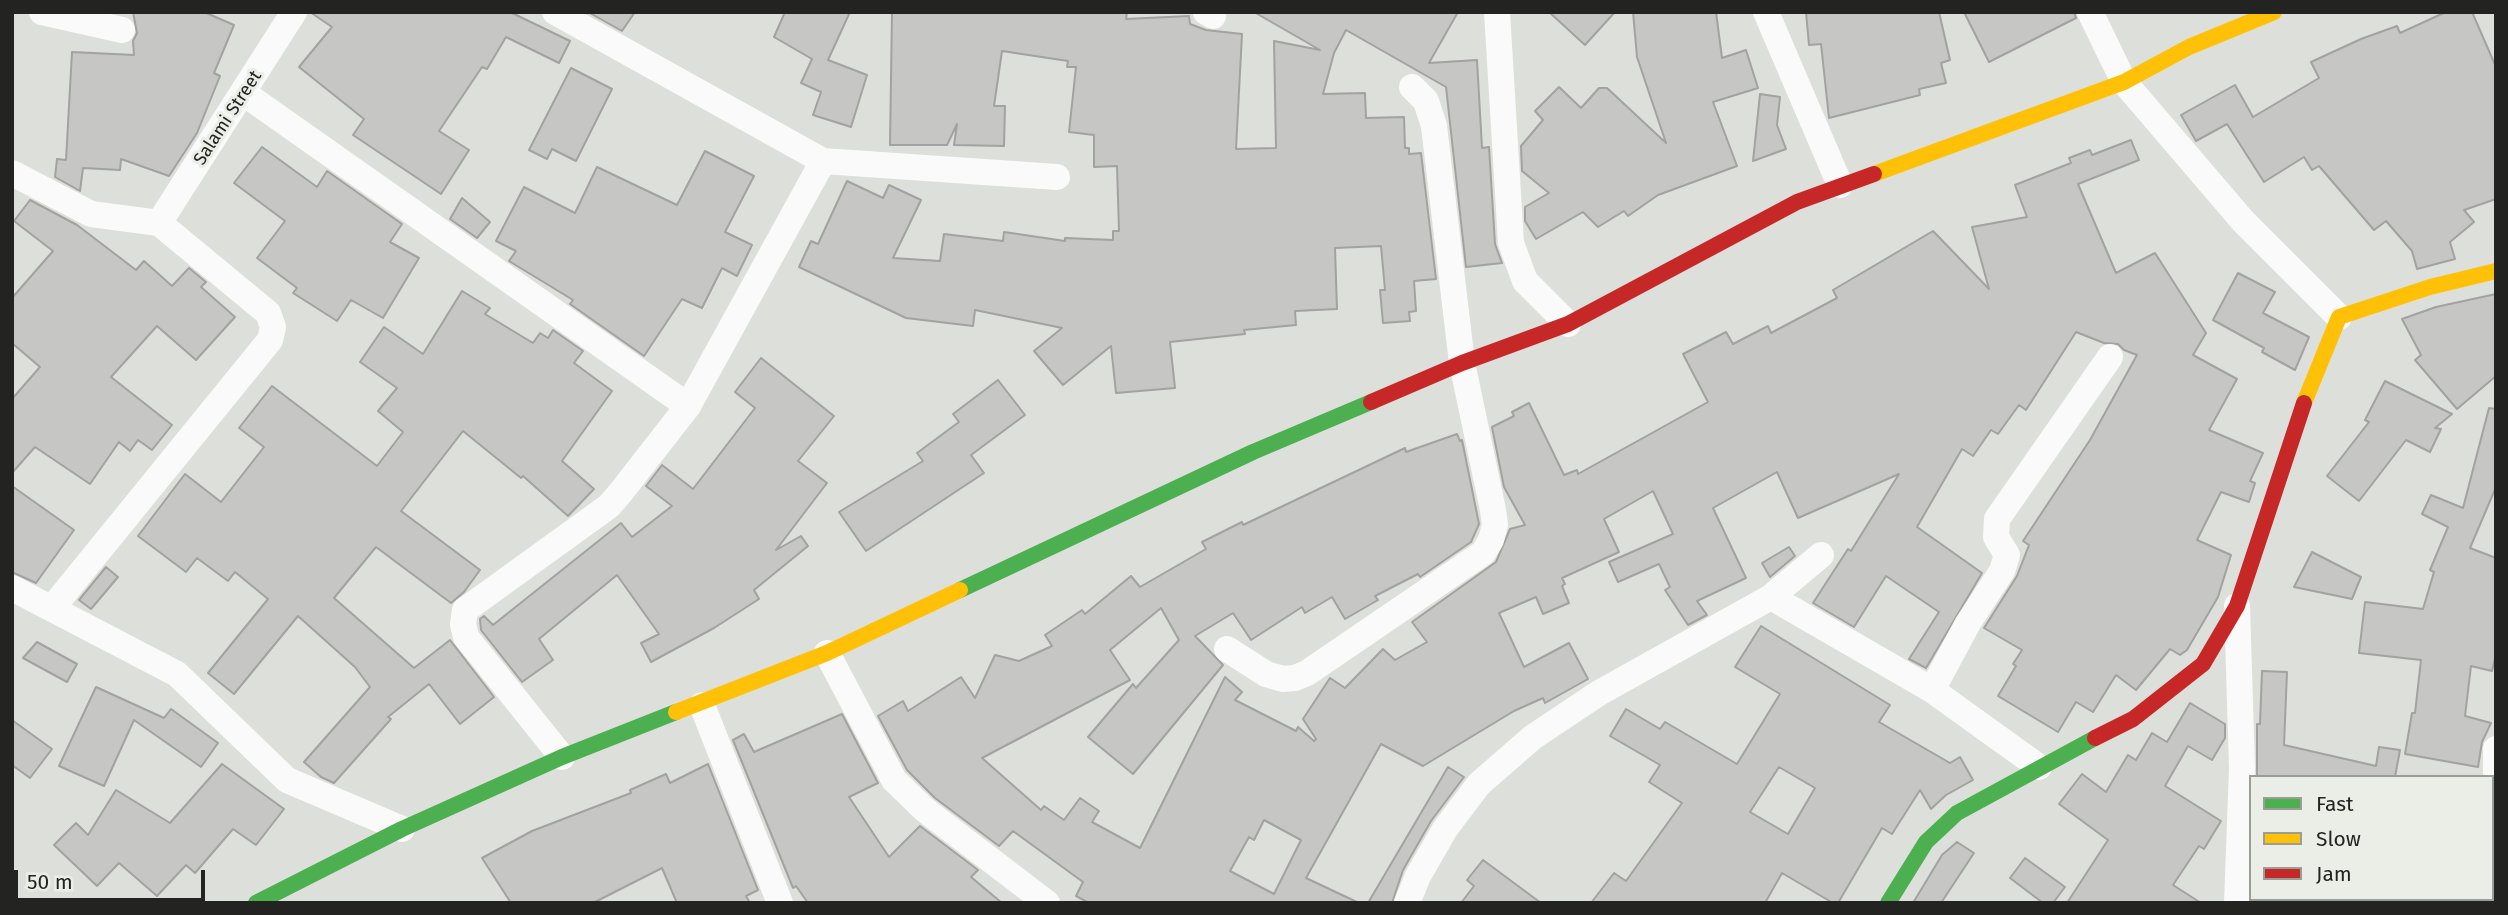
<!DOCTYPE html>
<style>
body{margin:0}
#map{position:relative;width:2508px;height:915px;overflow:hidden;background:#dddfdb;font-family:"Fira Sans",sans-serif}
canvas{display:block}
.frame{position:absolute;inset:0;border:14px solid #232422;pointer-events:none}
.legend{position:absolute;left:2249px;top:775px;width:245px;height:126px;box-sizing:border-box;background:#ebeee7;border:2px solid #9b9d98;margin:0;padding:9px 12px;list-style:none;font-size:21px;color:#232422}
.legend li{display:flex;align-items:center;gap:14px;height:35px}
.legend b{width:35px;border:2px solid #9b9d98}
.scale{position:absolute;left:14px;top:870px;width:191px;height:32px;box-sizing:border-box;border:4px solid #232422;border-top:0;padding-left:9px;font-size:21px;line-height:24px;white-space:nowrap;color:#232422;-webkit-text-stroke:5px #ebeee7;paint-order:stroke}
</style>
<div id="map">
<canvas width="2508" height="915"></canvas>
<div class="frame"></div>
<ul class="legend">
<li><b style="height:9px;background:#4caf50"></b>Fast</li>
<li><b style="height:9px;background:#ffc107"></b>Slow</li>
<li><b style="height:9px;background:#c62828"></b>Jam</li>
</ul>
<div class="scale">50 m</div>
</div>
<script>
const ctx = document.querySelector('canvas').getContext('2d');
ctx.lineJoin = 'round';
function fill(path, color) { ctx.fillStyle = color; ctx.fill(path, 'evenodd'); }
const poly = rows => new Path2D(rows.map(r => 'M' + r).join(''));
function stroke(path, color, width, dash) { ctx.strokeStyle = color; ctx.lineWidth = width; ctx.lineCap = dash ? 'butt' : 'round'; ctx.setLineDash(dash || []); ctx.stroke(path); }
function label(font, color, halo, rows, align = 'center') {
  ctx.font = font + ' "Fira Sans",sans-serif'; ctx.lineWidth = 6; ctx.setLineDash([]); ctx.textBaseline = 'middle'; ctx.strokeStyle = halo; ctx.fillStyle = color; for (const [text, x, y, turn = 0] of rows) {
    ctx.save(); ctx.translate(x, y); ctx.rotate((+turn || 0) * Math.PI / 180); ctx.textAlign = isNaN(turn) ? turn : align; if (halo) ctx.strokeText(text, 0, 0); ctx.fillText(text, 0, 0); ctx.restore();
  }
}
const building = poly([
 [133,12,204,12,234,25,214,73,220,76,197,133,169,176,121,159,120,170,83,168,80,191,55,177,57,159,66,160,72,52,134,55,133,41,137,33,133,12],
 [310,12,510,12,570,41,559,63,506,37,487,69,482,67,439,131,469,150,441,194,353,135,364,119,299,67,332,27,310,12],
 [588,12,635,12,622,31,588,12],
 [785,12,850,12,828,60,867,75,851,127,813,115,821,92,801,83,812,59,774,37,785,12],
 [892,12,1127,12,1126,19,1189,16,1190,24,1206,30,1242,34,1236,149,1276,148,1274,41,1320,50,1254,12,1458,12,1429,63,1477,60,1482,148,1489,147,1495,244,1502,263,1466,267,1446,87,1346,30,1334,53,1323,94,1365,93,1366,118,1404,117,1405,148,1409,148,1409,154,1421,153,1436,279,1414,281,1416,311,1409,312,1410,321,1383,323,1380,290,1385,290,1381,246,1335,248,1337,309,1295,311,1296,325,1244,330,1245,334,1170,342,1175,388,1116,393,1111,346,1063,385,1034,351,1062,328,975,310,973,326,906,318,799,267,811,241,818,244,847,181,883,198,889,185,921,200,893,258,940,261,944,234,1003,241,1004,232,1065,241,1065,238,1113,240,1113,231,1119,231,1117,166,1094,167,1094,135,1069,132,1076,67,1067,67,1068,61,1002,51,994,106,1005,106,1004,146,954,145,957,124,947,145,890,145,892,12],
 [1549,12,1615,12,1585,45,1549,12],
 [1633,12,1716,12,1722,58,1746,50,1758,88,1713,102,1737,166,1658,195,1628,216,1624,211,1598,227,1583,212,1536,239,1525,221,1525,207,1549,193,1522,171,1521,146,1543,120,1535,111,1559,87,1581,108,1599,88,1607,88,1666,143,1637,57,1633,12],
 [1806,12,1939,12,1950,60,1941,63,1946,83,1919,89,1920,95,1829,118,1821,44,1809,45,1806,12],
 [1964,12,2074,12,2076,18,1989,62,1964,12],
 [2446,12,2472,12,2496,67,2496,199,2464,210,2474,222,2450,242,2455,259,2417,269,2412,251,2386,221,2374,230,2319,166,2312,170,2304,157,2264,182,2227,124,2196,141,2181,115,2235,85,2253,117,2319,78,2311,62,2361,39,2397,26,2400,33,2446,12],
 [571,68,612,89,576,161,552,149,547,159,529,150,571,68],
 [1760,94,1780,97,1777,125,1786,149,1753,161,1760,94],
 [2131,140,2139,160,2078,184,2116,273,2155,253,2206,333,2193,355,2237,379,2209,430,2263,453,2250,481,2255,483,2249,502,2221,492,2197,540,2231,555,2218,597,2187,650,2180,655,2170,649,2136,690,2116,675,2093,712,2076,702,2058,732,1998,696,2016,666,2013,664,2022,650,1984,628,2017,576,2029,545,2023,541,2090,440,2137,355,2124,350,2118,344,2104,343,2076,332,2026,410,2019,405,1998,434,1991,430,1973,456,1962,449,1917,527,1982,573,1926,668,1909,659,1939,612,1886,576,1854,627,1813,603,1848,549,1851,551,1899,474,1798,518,1777,472,1713,508,1746,578,1697,601,1707,615,1688,625,1665,590,1670,587,1659,564,1618,582,1609,562,1673,534,1653,491,1604,519,1619,552,1562,578,1565,584,1562,586,1569,603,1543,614,1536,597,1499,613,1524,667,1569,643,1588,679,1545,703,1543,698,1514,711,1423,766,1381,744,1306,878,1359,903,1089,903,1076,896,1083,882,1013,831,999,846,935,798,907,770,878,716,903,701,908,711,961,677,975,698,995,655,1019,661,1052,646,1045,635,1082,610,1085,614,1131,576,1140,587,1206,549,1202,542,1242,522,1243,525,1405,448,1406,452,1457,434,1460,441,1462,440,1479,524,1471,542,1420,577,1418,574,1375,596,1378,600,1345,619,1332,597,1305,613,1302,607,1251,640,1233,613,1195,636,1223,665,1133,774,1088,737,1133,684,1136,688,1179,640,1161,608,1110,650,1130,680,982,758,1041,810,1044,806,1064,820,1080,798,1099,811,1092,822,1140,848,1225,677,1242,692,1235,700,1296,731,1298,727,1314,741,1316,739,1303,719,1330,678,1345,688,1383,649,1395,660,1427,642,1412,622,1496,562,1510,529,1525,525,1504,487,1492,427,1514,416,1512,412,1529,403,1564,475,1577,470,1578,474,1708,402,1683,354,1726,332,1733,344,1768,326,1771,333,1837,298,1833,290,1933,231,1989,289,1972,227,2027,217,2015,185,2071,163,2069,158,2090,150,2092,155,2131,140],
 [1264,820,1301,840,1274,894,1230,871,1249,837,1254,840,1264,820],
 [262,147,317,187,327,171,402,224,390,242,419,258,383,318,351,300,337,321,293,293,297,288,257,258,285,221,234,183,262,147],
 [705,151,754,176,725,232,752,245,737,276,722,268,702,308,682,299,644,356,570,304,573,300,509,261,516,251,496,241,524,187,575,213,597,167,677,205,705,151],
 [462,198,490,222,477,238,450,219,462,198],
 [30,200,77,225,136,270,144,261,172,286,189,268,206,282,201,287,235,317,196,360,157,326,111,377,172,425,152,450,138,440,130,451,119,442,90,484,35,447,12,473,12,399,40,367,12,343,12,298,53,251,14,221,30,200],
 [2238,273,2275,292,2263,313,2309,337,2295,370,2262,352,2264,348,2213,320,2238,273],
 [462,291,490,308,485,314,533,343,540,333,548,338,553,330,583,351,574,363,612,391,562,461,594,489,568,516,523,476,521,478,463,431,401,511,480,570,464,592,451,603,376,547,334,598,414,668,450,640,494,697,460,724,429,684,388,717,391,719,334,783,321,777,304,762,370,687,355,667,298,616,234,694,208,673,268,599,235,572,228,581,197,558,186,572,138,536,185,474,221,502,264,447,239,428,272,386,377,466,403,432,378,411,397,388,360,362,384,327,423,354,462,291],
 [2496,294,2496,376,2457,409,2415,360,2421,355,2402,319,2436,307,2496,294],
 [761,358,834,416,798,461,827,483,776,550,801,536,808,546,754,590,759,599,714,628,651,662,641,643,659,634,617,575,539,639,553,660,522,682,481,630,480,619,484,616,493,625,621,523,632,537,672,506,646,486,662,465,693,489,755,408,735,392,761,358],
 [998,380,1025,415,971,455,984,473,866,551,839,512,923,461,917,453,959,422,953,414,998,380],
 [2385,381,2452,414,2435,428,2441,429,2430,452,2406,440,2359,501,2327,476,2369,422,2365,420,2385,381],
 [2489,408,2496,409,2496,487,2470,548,2496,558,2496,654,2492,671,2471,666,2465,716,2491,723,2482,742,2478,767,2405,754,2412,713,2415,713,2421,660,2359,653,2365,602,2423,609,2434,572,2430,570,2448,527,2422,514,2431,495,2463,508,2489,408],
 [12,486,74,530,36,583,12,572,12,486],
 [1789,547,1795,556,1770,577,1762,563,1789,547],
 [2312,552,2361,577,2352,599,2294,587,2312,552],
 [106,567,118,577,91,609,79,600,106,567],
 [1761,626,1890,705,1879,722,1950,763,1960,757,1973,780,1946,795,1931,809,1920,790,1892,834,1882,828,1838,903,1833,903,1782,873,1765,903,1591,903,1614,873,1626,881,1682,803,1649,782,1660,765,1610,736,1626,709,1660,729,1665,722,1737,764,1780,694,1735,667,1761,626],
 [1779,767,1815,788,1788,834,1750,812,1779,767],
 [37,642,77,664,67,682,23,658,37,642],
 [2262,671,2287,672,2284,745,2376,766,2379,747,2400,750,2395,777,2257,777,2257,724,2260,724,2262,671],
 [96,687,164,718,171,709,218,743,201,767,134,720,104,786,59,766,96,687],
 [2190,703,2225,724,2225,738,2212,760,2188,746,2165,786,2221,821,2204,849,2199,846,2173,885,2201,903,2067,903,2108,840,2059,804,2082,774,2106,792,2128,755,2136,760,2152,733,2167,742,2190,703],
 [842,714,878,783,849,797,889,857,920,826,978,870,971,877,1002,903,808,903,796,886,793,888,733,740,744,734,754,752,842,714],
 [12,720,52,749,30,778,12,765,12,720],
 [222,764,284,809,256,845,233,829,195,873,186,865,157,896,119,863,97,886,54,845,76,823,88,835,116,790,170,823,222,764],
 [708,764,758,890,746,896,750,903,677,903,662,868,593,903,511,903,482,858,532,831,631,793,630,790,666,774,670,783,708,764],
 [1448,767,1464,777,1431,821,1403,870,1392,903,1368,903,1448,767],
 [1957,842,1974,853,1941,903,1913,903,1942,855,1957,842],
 [2025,858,2065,887,2053,903,2043,903,2010,878,2025,858],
 [1483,860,1541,903,1461,903,1474,886,1467,880,1483,860]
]);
fill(building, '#c6c7c4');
stroke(building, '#a2a2a0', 2);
stroke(poly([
 [42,12,122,30],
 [555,12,823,161,1057,177],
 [1206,12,1213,16],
 [1497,12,1511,243,1525,281,1568,324],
 [1766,12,1840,185],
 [2090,12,2124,82,2243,221,2339,317],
 [245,94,688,406],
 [12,173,91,214,159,223,268,313,273,327,270,340,53,607],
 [159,223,294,12],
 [12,588,177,674,287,780,402,829],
 [1771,597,1932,690,2039,767],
 [2237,606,2242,768,2237,903],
 [1227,649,1266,674,1283,679,1295,678,1307,673,1483,553,1491,540,1495,525,1493,510,1462,363,1434,126,1426,101,1412,87],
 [827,653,894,780,925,810,1047,903],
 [1932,690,1968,623,2002,571,2007,555,1996,537,1997,519,2110,357],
 [702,705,780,903],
 [2496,749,2496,772],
 [562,757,466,637,463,624,465,610,609,506,621,492,688,406,823,161],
 [1407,903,1418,876,1445,829,1479,784,1533,737,1599,693,1771,597,1821,555]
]), '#fafafa', 26);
stroke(poly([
 [960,590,1253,452,1371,402],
 [256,903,402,829,562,757,676,712],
 [1888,903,1926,842,1957,813,2095,738]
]), '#4caf50', 16);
stroke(poly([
 [1874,174,2124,82,2189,47,2274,12],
 [2304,403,2339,317,2430,287,2496,271],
 [676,712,827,653,960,590]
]), '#ffc107', 16);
stroke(poly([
 [1371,402,1462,363,1568,324,1797,202,1874,174],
 [2095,738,2133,719,2203,664,2237,606,2304,403]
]), '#c62828', 16);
label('18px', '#232422', '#ebeee7', [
 ["Salami Street",228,118,-57]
]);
</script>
